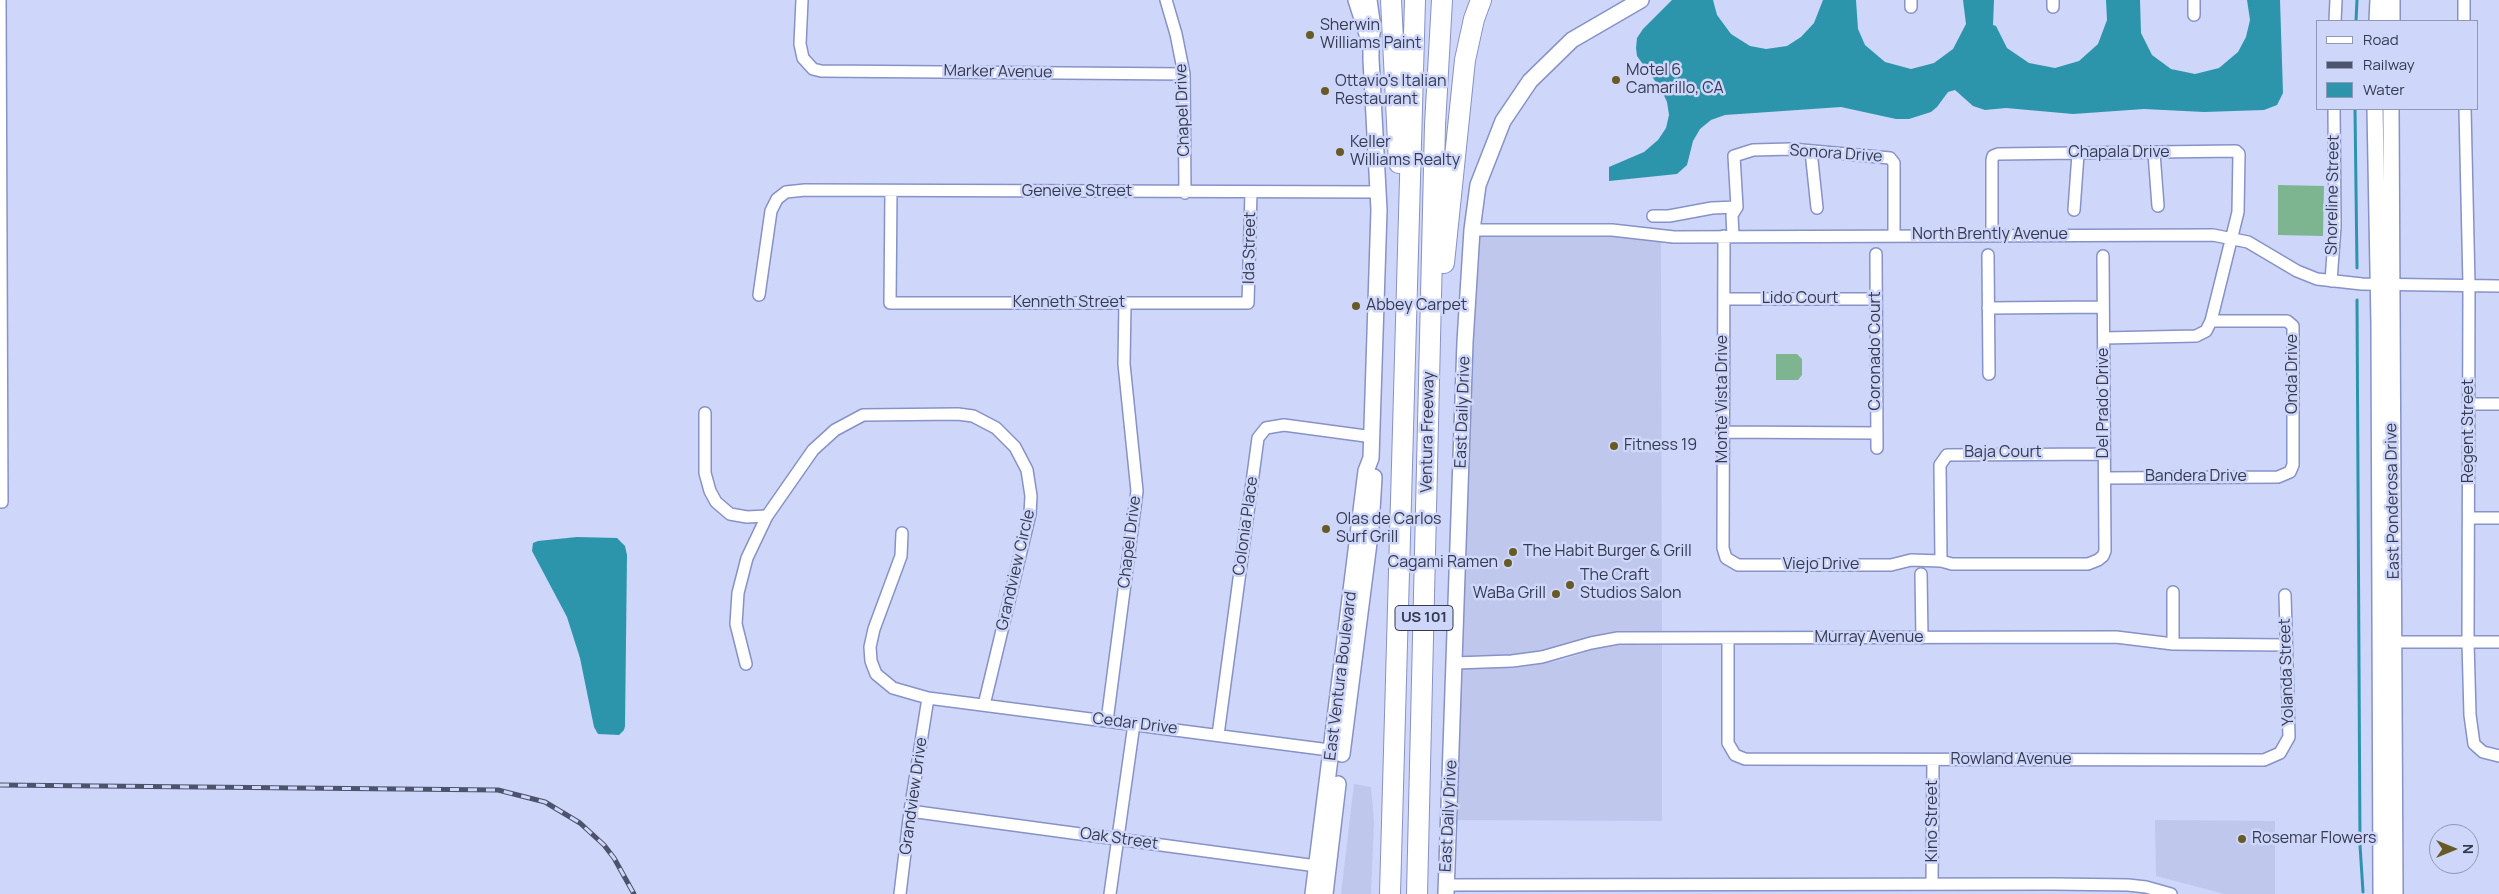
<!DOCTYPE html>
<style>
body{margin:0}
#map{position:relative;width:2499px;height:894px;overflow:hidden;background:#ced6f9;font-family:Manrope,sans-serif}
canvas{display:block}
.legend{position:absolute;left:2316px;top:20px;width:162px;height:90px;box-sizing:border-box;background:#ced6f9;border:1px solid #9198b6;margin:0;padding:6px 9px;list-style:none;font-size:15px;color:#353a51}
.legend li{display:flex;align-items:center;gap:10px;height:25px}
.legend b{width:25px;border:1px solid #9198b6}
.north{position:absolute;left:2429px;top:824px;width:50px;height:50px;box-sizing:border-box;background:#ced6f9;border:1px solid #9198b6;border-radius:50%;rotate:90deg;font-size:14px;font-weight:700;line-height:20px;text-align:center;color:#353a51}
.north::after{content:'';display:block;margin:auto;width:18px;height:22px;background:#675a26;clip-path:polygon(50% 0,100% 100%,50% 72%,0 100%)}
</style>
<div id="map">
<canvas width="2499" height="894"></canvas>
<ul class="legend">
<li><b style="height:6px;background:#fff"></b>Road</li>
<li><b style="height:6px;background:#4e536c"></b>Railway</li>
<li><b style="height:14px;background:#2c95ab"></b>Water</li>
</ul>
<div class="north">N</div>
</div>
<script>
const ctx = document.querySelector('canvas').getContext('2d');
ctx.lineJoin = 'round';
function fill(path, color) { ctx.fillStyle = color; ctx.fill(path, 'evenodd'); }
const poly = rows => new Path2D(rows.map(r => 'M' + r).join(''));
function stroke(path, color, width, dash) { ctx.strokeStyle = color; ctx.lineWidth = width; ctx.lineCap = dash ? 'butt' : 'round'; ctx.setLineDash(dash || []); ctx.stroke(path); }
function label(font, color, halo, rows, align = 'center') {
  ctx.font = font + ' Manrope,sans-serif'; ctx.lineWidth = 5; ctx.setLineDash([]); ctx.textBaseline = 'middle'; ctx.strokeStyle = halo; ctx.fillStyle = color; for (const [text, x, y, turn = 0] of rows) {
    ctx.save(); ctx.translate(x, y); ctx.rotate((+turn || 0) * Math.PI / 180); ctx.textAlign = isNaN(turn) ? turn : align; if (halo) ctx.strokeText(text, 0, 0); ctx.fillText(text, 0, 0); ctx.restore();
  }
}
fill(poly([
 [1478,235,1625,237,1661,242,1662,631,1594,636,1538,653,1494,657,1460,656],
 [1607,645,1662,645,1662,821,1458,820,1455,747,1459,666,1521,667,1562,660],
 [1354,784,1371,787,1374,822,1371,894,1341,894],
 [2155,820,2275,821,2275,894,2225,894,2156,876]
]), '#bfc7ed');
fill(poly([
 [2278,185,2324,186,2323,236,2278,235],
 [1776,354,1797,354,1802,359,1802,375,1798,380,1776,380]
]), '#7eb591');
fill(poly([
 [1672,0,1713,0,1717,15,1731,34,1750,46,1766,49,1787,46,1801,37,1814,23,1823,0,1856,0,1858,29,1865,45,1885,62,1911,69,1934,63,1953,49,1966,24,1963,0,1994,0,1993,25,1996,26,2007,48,2029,63,2055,68,2079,61,2098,44,2107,20,2106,0,2140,0,2141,33,2152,55,2171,69,2195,74,2219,68,2238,52,2246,37,2250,20,2247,0,2280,0,2283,93,2277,105,2264,110,2204,112,2144,109,2073,114,2006,108,1985,110,1973,106,1955,90,1948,92,1937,107,1931,112,1909,119,1896,119,1841,107,1725,115,1711,120,1700,129,1693,141,1687,165,1677,174,1609,181,1609,167,1644,152,1658,140,1666,128,1669,115,1667,102,1661,89,1637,56,1636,48,1637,38,1643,29],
 [577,537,617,538,625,546,627,555,625,726,624,730,619,735,598,734,594,727,580,658,567,617,532,551,533,543,538,541]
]), '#2c95ab');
stroke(poly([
 [2356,21,2357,0],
 [2355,109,2357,268],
 [2357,300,2360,845,2363,892]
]), '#2c95ab', 3);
const street = poly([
 [802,0,800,44,803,58,813,69,821,71,1184,74],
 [1166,0,1176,34,1184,74,1185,193],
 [2053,0,2053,7],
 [2194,0,2194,15],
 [1911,7,1911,0],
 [2335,21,2336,0],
 [2464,21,2464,0],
 [2465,109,2469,285,2468,642,2470,715,2474,744,2483,752,2499,756],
 [1811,151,1817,208],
 [2154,153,2158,206],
 [891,191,890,303,1248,303,1251,192],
 [2074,210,2078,154],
 [1653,216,1669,216,1712,208,1737,207],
 [1472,230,1612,230,1674,237,2213,235,2248,242,2297,271,2317,279,2362,284,2499,286],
 [1992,235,1992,160,1993,156,1998,154,2236,151,2239,154,2238,212,2211,321,2206,331,2196,336,2104,338],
 [1724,236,1723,548,1726,558,1738,565,1891,565,1911,560,1941,561,1952,564,2088,564,2098,560,2103,556,2105,551,2103,256],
 [1733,236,1732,215,1737,207,1734,156,1753,150,1791,149,1890,158,1894,163,1894,235],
 [1876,254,1877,448],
 [1988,255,1989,374],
 [2331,281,2335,226,2334,109],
 [759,295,771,211,777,199,786,192,805,190,1379,192],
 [1724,299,1876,299],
 [1988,308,2103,307],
 [2469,404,2499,404],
 [705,413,705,473,710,491,716,502,730,514,747,517,767,516],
 [1722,432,1877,433],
 [2105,478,2278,477,2290,472,2293,465,2293,326,2287,321,2211,321],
 [0,502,2,502,0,0],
 [2469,518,2499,518],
 [902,533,901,556,874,629,870,647,871,661,876,674,893,688,928,698,1337,751],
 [1941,561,1940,465,1947,455,2104,454],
 [1921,574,1922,638],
 [2173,592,2173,644],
 [1728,638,1728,743,1735,755,1745,759,2264,760,2280,753,2289,737,2285,595],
 [2395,642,2499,642],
 [1455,663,1512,661,1542,657,1591,643,1618,638,2116,637,2173,644,2285,645],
 [746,664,736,624,738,593,747,558,767,516,813,450,835,430,863,415,958,414,973,416,996,428,1015,447,1027,470,1031,496,1030,514,984,705],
 [1107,721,1137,491,1124,364,1125,303],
 [1218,735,1258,438,1266,428,1284,425,1373,437],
 [910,811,1324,867],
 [1932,883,1933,760],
 [1446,885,2053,884,2128,885,2146,887,2171,894],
 [900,894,910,811,928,698],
 [1110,894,1134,724]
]);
const secondary = poly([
 [1356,0,1367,34],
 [2377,21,2378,0],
 [2392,21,2392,0],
 [2375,109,2379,324,2381,894],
 [2391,109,2395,894],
 [1342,754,1371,527,1374,477],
 [1313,894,1366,471,1371,458,1379,210,1371,59,1371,39,1373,28,1369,0],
 [1325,894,1338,784],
 [1446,894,1465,342,1472,230,1478,185,1503,121,1530,81,1572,40,1641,0]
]);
const highway = poly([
 [1391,0,1399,163],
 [1444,263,1465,60,1474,19,1481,0],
 [1390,894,1415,0],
 [1417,894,1435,125,1442,0]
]);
stroke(street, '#8792c7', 14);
stroke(secondary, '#8792c7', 18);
stroke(highway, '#8792c7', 22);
stroke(street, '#fff', 11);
stroke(secondary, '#fff', 15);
stroke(highway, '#fff', 20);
const rail = poly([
 [0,785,498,790,545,802,580,823,604,845,614,858,634,894]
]);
stroke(rail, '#4e536c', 5);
stroke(rail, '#ced6f9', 3, [9]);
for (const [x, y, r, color] of [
 [1310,35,5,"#675a26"],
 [1616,80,5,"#675a26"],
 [1325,91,5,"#675a26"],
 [1340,152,5,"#675a26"],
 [1356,306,5,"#675a26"],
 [1614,446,5,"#675a26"],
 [1326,529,5,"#675a26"],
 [1513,552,5,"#675a26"],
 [1508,563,5,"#675a26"],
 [1570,585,5,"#675a26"],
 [1556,594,5,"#675a26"],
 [2242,839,5,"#675a26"]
]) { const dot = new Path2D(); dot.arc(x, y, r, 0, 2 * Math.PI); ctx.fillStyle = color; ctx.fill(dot); stroke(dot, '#ced6f9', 2); }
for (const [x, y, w] of [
 [1424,618,58]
]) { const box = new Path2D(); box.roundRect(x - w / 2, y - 12.5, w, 25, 4); ctx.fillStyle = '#ced6f9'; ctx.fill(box); stroke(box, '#353a51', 1); }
label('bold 15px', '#353a51', null, [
 ["US 101",1424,618]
]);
label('16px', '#353a51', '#ced6f9', [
 ["Sherwin",1320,26],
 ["Williams Paint",1320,44],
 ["Motel 6",1626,71],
 ["Camarillo, CA",1626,89],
 ["Ottavio's Italian",1335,82],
 ["Restaurant",1335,100],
 ["Keller",1350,143],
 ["Williams Realty",1350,161],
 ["Abbey Carpet",1366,306],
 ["Fitness 19",1624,446],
 ["Olas de Carlos",1336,520],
 ["Surf Grill",1336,538],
 ["The Habit Burger & Grill",1523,552],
 ["Cagami Ramen",1498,563,"right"],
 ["The Craft",1580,576],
 ["Studios Salon",1580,594],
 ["WaBa Grill",1546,594,"right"],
 ["Rosemar Flowers",2252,839]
], 'left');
label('16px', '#353a51', '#ced6f9', [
 ["Marker Avenue",998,72,1],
 ["Chapel Drive",1183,110,-92],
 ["Chapala Drive",2119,153],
 ["Sonora Drive",1836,154,4],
 ["Geneive Street",1077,192],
 ["Shoreline Street",2333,195,-89],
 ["North Brently Avenue",1990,235],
 ["Ida Street",1250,248,-89],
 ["Lido Court",1800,299],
 ["Kenneth Street",1069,303],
 ["Coronado Court",1876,351,-90],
 ["Onda Drive",2293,374,-90],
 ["Monte Vista Drive",1723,399,-90],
 ["Del Prado Drive",2104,403,-90],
 ["East Daily Drive",1463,412,-88],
 ["Regent Street",2469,431,-90],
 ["Ventura Freeway",1428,432,-89],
 ["Baja Court",2003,453],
 ["Bandera Drive",2196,477],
 ["East Ponderosa Drive",2393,501,-91],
 ["Colonia Place",1246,526,-82],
 ["Chapel Drive",1130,542,-83],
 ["Viejo Drive",1821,565],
 ["Grandview Circle",1016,570,-77],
 ["Murray Avenue",1869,638],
 ["Yolanda Street",2287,672,-92],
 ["East Ventura Boulevard",1341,676,-83],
 ["Cedar Drive",1135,724,7],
 ["Rowland Avenue",2011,760],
 ["Grandview Drive",914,796,-82],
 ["East Daily Drive",1449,816,-87],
 ["Kino Street",1933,821,-90],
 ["Oak Street",1119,839,8]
]);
</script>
